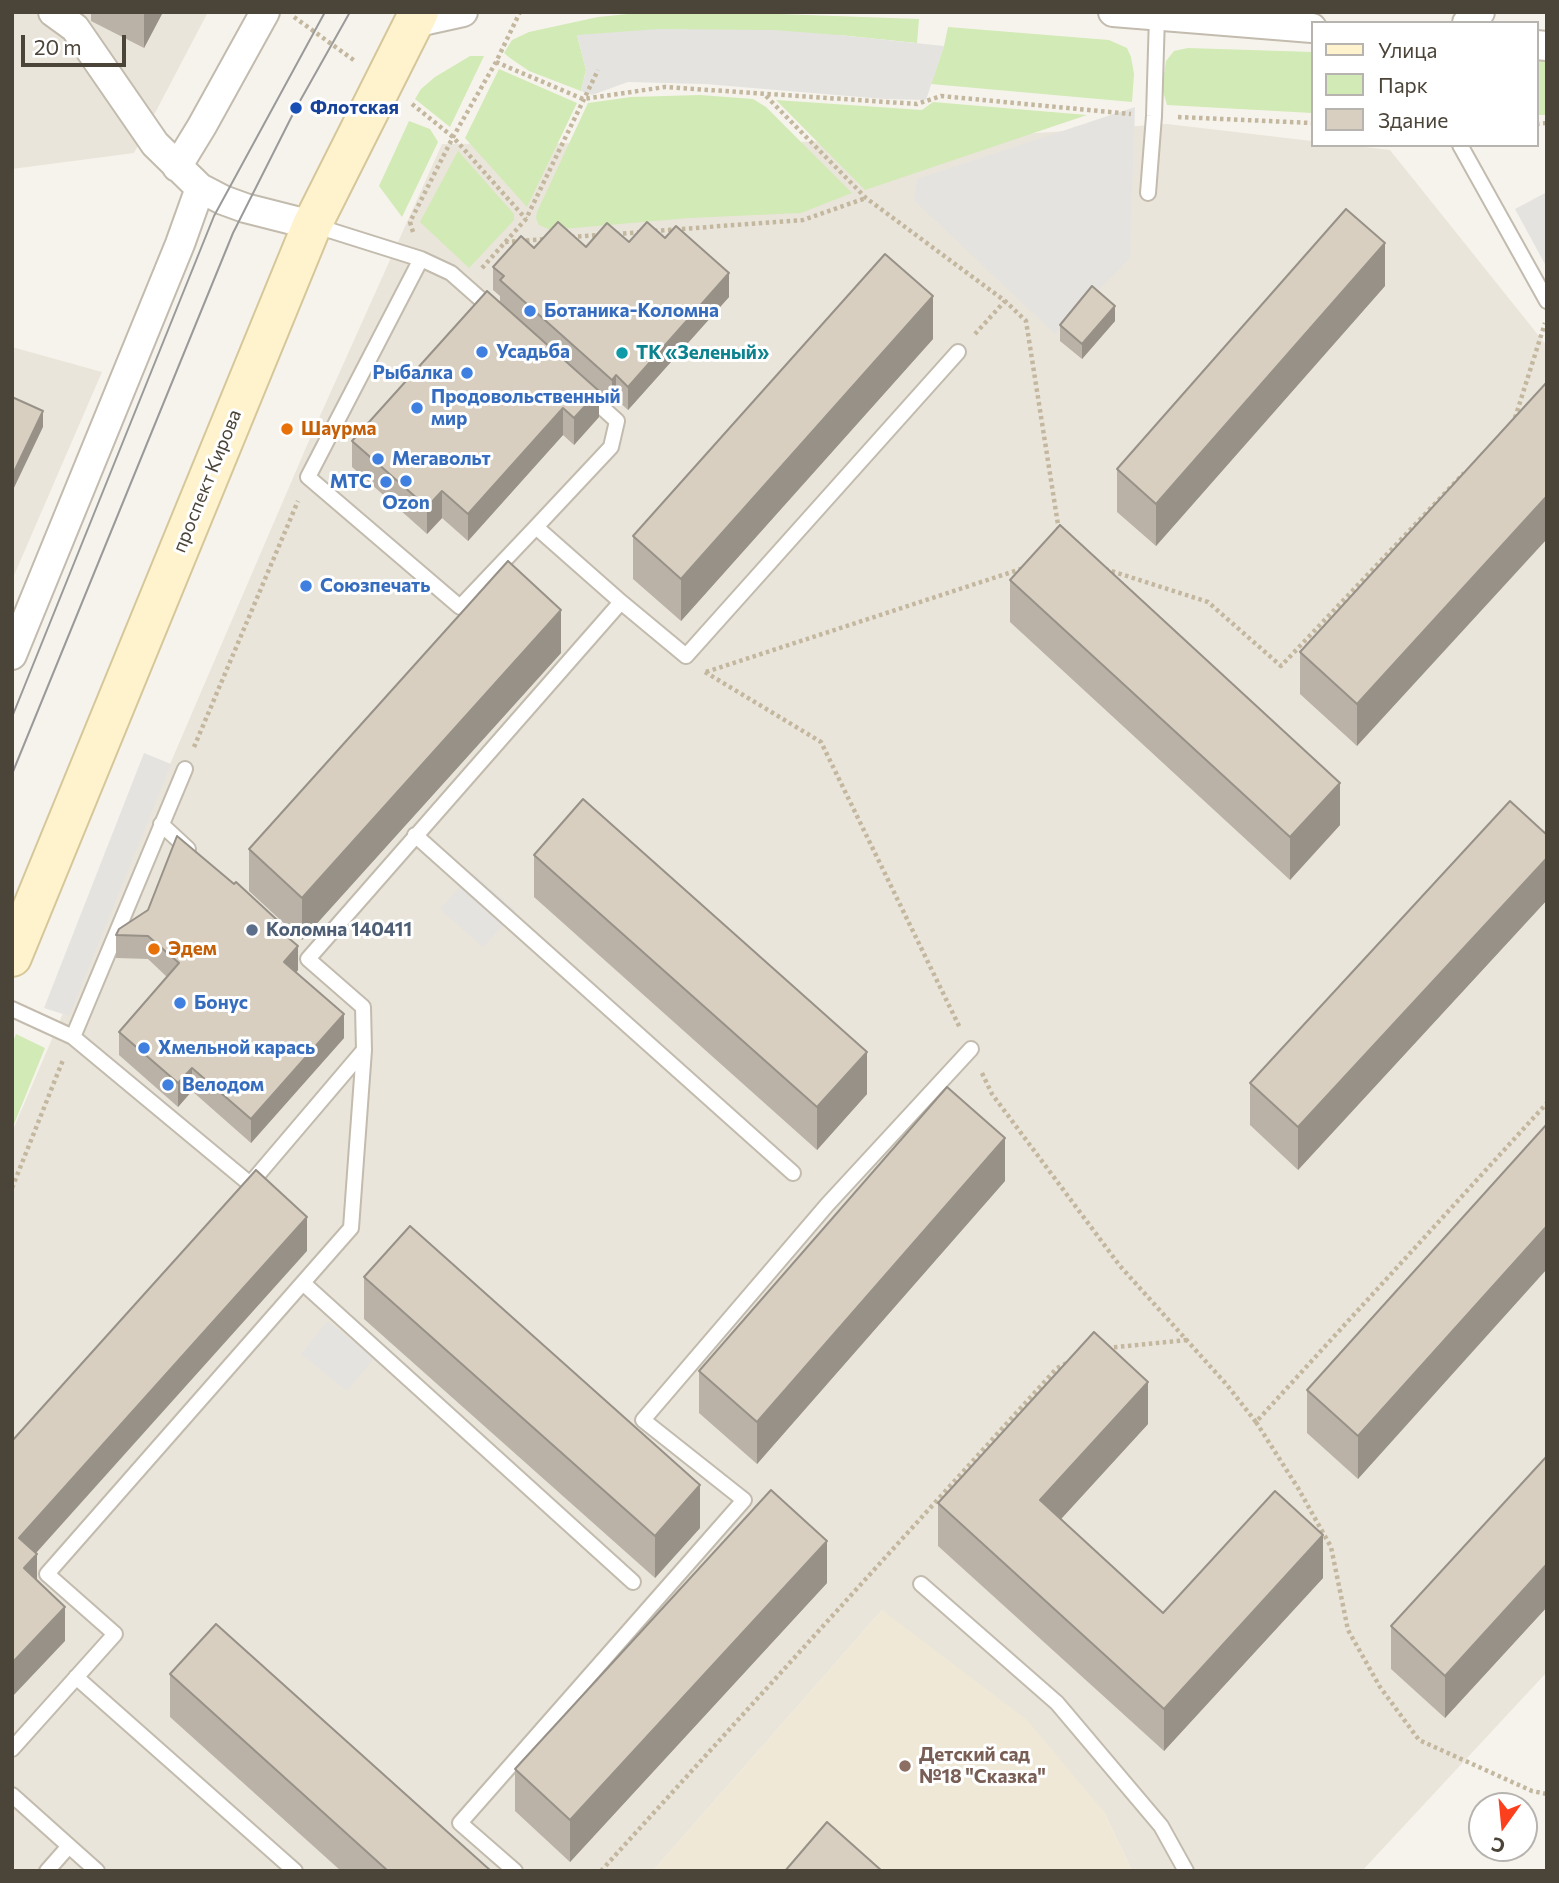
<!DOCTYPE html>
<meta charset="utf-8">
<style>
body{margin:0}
#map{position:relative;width:1559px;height:1883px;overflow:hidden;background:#f6f3ec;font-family:Commissioner,sans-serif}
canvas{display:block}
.frame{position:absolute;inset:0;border:14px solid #4b4439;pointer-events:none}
.legend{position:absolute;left:1311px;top:21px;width:228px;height:126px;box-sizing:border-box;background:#fff;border:2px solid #b7b4b0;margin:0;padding:9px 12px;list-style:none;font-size:21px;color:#4b4439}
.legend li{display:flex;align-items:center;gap:14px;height:35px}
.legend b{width:35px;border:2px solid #b7b4b0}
.north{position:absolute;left:1468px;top:1792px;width:70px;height:70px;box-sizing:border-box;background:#fff;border:2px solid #b7b4b0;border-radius:50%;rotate:195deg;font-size:19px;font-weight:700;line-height:28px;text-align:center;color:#4b4439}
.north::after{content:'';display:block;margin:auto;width:24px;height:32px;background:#fc3f1d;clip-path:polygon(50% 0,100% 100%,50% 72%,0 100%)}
.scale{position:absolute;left:21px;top:35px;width:105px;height:32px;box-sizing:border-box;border:4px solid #4b4439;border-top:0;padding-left:9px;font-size:21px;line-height:24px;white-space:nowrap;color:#4b4439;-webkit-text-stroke:5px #fff;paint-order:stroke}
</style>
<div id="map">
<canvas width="1559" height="1883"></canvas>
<div class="frame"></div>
<ul class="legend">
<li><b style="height:9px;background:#fff3cd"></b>Улица</li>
<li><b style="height:19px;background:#d2eab5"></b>Парк</li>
<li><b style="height:19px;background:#d8cfc1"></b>Здание</li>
</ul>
<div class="north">С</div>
<div class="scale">20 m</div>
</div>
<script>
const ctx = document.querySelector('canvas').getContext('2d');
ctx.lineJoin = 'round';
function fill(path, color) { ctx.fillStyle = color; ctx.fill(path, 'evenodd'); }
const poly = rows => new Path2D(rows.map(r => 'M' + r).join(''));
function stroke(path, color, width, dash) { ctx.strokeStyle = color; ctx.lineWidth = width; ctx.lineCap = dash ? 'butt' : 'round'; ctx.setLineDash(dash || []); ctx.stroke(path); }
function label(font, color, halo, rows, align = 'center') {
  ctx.font = font + ' Commissioner,sans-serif'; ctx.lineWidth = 6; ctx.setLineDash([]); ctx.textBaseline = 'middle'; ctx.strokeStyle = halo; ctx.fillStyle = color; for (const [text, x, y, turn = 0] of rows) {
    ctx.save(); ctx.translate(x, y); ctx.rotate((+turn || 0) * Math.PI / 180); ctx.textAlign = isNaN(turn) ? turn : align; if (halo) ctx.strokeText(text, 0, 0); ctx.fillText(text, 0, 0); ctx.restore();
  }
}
fill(poly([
 [12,12,208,12,134,153,12,169],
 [1167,124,1312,141,1312,145,1348,145,1390,150,1547,346,1547,1672,1362,1871,1132,1871,1104,1812,882,1610,653,1871,12,1871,12,1132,311,436,442,144,921,141],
 [12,347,102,372,12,580]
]), '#eae5da');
fill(poly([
 [882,1610,1027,1720,1104,1812,1132,1871,653,1871]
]), '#efe8d6');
fill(poly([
 [648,12,723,12,919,19,917,43,839,35,577,35,586,70,581,91,529,71,510,58,504,53,512,40,529,32,598,17],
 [948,27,1109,40,1127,48,1131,57,1134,74,1132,102,931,84,944,46],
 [1188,48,1312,52,1312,113,1167,105,1162,88,1166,61,1174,51],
 [470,56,484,56,450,127,415,99,421,89,435,77],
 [1536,59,1547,59,1547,115,1536,115],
 [499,69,577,103,527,207,465,138],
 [700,95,753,99,766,107,852,193,801,213,689,218,551,230,539,225,536,218,537,212,588,103,631,97],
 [776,100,922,110,933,102,1087,115,865,190],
 [409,121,430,129,438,142,402,217,379,186],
 [458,151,514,214,514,220,469,268,420,222],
 [16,1034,45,1048,12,1129,12,1044]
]), '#d2eab5');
fill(poly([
 [659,29,773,30,839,35,944,46,926,100,884,99,705,84,628,82,592,95,581,91,586,70,577,35],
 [1135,107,1130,258,1055,334,914,200,917,179],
 [1547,192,1547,268,1515,209],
 [144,753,171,764,69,1016,44,1008],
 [473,873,516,911,483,947,440,909],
 [328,1321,374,1358,347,1391,301,1354]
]), '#e5e3e0');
const service = poly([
 [1460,145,1547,301],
 [1148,193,1154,116,1157,16],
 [313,225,421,259,451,273,494,311],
 [421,259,308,477,460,607,536,527],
 [621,602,686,656,958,352],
 [161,824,188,849],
 [415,835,793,1173],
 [12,1009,73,1037,250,1184,364,1050],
 [73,1037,185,769],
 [303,1283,633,1582],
 [921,1584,1057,1703,1161,1826,1186,1871],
 [76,1677,295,1871],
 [12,1749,115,1634,47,1574,351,1228,364,1050,363,1007,308,959,621,602,536,527,611,447,617,421,585,392],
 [12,1795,69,1846],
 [47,1871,69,1846,97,1871],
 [515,1871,460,1823,744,1500,643,1420,827,1205,971,1049]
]);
const minor = poly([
 [53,12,75,28,155,144,200,188,223,200,245,208,312,225],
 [1113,12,1312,28],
 [413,23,463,12],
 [1467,23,1480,12],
 [1536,45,1547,46],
 [177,167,202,126,265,12],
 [12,655,180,244,200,188]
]);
const secondary = poly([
 [12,957,312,225,419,12]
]);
stroke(service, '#c2bbae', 18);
stroke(minor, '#c2bbae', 32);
stroke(secondary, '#d6c79b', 42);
stroke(poly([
 [294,17,355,61],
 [496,62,583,99,665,87,917,104,941,96,1131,114],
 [766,96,866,198,1005,301,1026,321,1059,531],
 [412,104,453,137,526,219],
 [1178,117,1312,123],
 [1536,124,1547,123],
 [654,231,803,220,866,198],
 [413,232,410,222,453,137,496,62,520,12],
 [616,234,642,232],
 [571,237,600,235],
 [505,242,548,239],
 [482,268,526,219,598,70],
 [975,334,1005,301],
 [1515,418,1545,323],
 [1105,569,1208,602,1281,666,1464,473],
 [705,672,821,742,960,1028],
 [706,672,1024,568],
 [194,747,298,501],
 [982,1073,992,1094,1120,1266,1227,1385,1256,1422,1547,1103],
 [12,1188,63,1060],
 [1107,1348,1187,1340],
 [1256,1422,1298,1488,1331,1547,1348,1630,1380,1687,1419,1740,1532,1791,1547,1794],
 [601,1871,1057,1368,1069,1362]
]), '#c4b79f', 4.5, [3.5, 3.5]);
stroke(service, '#fff', 14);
stroke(minor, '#fff', 28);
stroke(secondary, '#fff3cd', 38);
stroke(poly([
 [12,717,214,216,325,12],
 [12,774,233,233,296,108,350,12]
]), '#9a9a9a', 2);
fill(poly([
 [91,12,163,12,144,48,91,21],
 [12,56,13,62,12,105],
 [665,238,729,297,628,410,616,399,612,403,599,392,599,417,574,445,563,435,468,541,442,518,427,534,352,467,352,441,500,302,500,296,493,290,493,267,534,248,586,247],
 [1385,286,1156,546,1117,512,1117,469],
 [1115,321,1082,359,1060,341,1060,325],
 [933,339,681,621,633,579,633,536],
 [1547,382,1357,746,1300,694,1300,652],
 [1010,580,1340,825,1290,880,1010,622],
 [561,653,302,940,249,891,249,849],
 [1547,835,1547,900,1298,1170,1250,1125,1250,1083],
 [534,855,867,1094,817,1150,534,897],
 [116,935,289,939,298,970,296,973,344,1038,251,1143,192,1091,178,1107,119,1055,119,1032,167,977,148,959,116,958],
 [1547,1124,1358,1479,1307,1433,1307,1390],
 [1005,1181,757,1464,699,1413,699,1371],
 [364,1277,700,1528,655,1578,364,1319],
 [1148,1424,1061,1519,1163,1613,1323,1578,1164,1751,938,1546,938,1503],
 [1547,1456,1547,1607,1445,1718,1391,1669,1391,1626],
 [827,1583,570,1862,515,1811,515,1769],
 [170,1674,491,1871,341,1871,170,1717]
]), '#bab2a6');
fill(poly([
 [144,12,163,12,144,48],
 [1385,243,1385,286,1156,546,1156,504],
 [729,273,729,297,628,410,628,387],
 [933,296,933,339,681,621,681,579],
 [1115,306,1115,321,1082,359,1082,344],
 [616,375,616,399,612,403,612,380],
 [599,391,599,417,574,445,574,418],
 [563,408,563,435,468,541,468,514],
 [43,411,43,427,12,492,12,476],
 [442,491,442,518,427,534,427,507],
 [1547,496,1547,539,1357,746,1357,704],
 [561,610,561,653,302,940,302,898],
 [1340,783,1340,825,1290,880,1290,837],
 [1547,858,1547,900,1298,1170,1298,1127],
 [298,946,298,970,284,986,284,962],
 [344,1014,344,1038,251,1143,251,1119],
 [867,1052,867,1094,817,1150,817,1107],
 [192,1068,192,1091,178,1107,178,1083],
 [1005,1138,1005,1181,757,1464,757,1422],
 [307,1217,307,1251,19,1572,19,1538],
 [1547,1226,1547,1269,1358,1479,1358,1436],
 [1148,1382,1148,1424,1040,1542,1040,1500],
 [700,1485,700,1528,655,1578,655,1536],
 [1323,1535,1323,1578,1164,1751,1164,1709],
 [827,1541,827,1583,570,1862,570,1820],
 [37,1554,37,1588,24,1568],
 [1547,1564,1547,1607,1445,1718,1445,1676],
 [65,1607,65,1641,12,1697,12,1663]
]), '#979187');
const building = poly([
 [1346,209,1385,243,1156,504,1117,469,1346,209],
 [558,222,586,247,607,223,629,242,647,222,665,238,676,226,729,273,628,387,616,375,612,380,500,280,504,276,493,267,521,236,534,248,558,222],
 [885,254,933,296,681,579,633,536,885,254],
 [1092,286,1115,306,1082,344,1060,325,1092,286],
 [487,291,599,391,574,418,563,408,468,514,442,491,427,507,352,441,487,291],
 [1547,382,1547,496,1357,704,1300,652,1547,382],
 [12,397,43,411,12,476,12,397],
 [1060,525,1340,783,1290,837,1010,580,1060,525],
 [508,561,561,610,302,898,249,849,508,561],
 [583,799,867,1052,817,1107,534,855,583,799],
 [1510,801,1547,835,1547,858,1298,1127,1250,1083,1510,801],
 [177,836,234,884,236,882,289,931,285,935,298,946,284,962,344,1014,251,1119,192,1068,178,1083,119,1032,179,963,148,936,116,935,119,929,148,910,177,836],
 [947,1087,1005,1138,757,1422,699,1371,947,1087],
 [1547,1124,1547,1226,1358,1436,1307,1390,1547,1124],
 [256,1170,307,1217,19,1538,37,1554,24,1568,65,1607,12,1663,12,1441,256,1170],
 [410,1226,700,1485,655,1536,364,1277,410,1226],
 [1094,1332,1148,1382,1040,1500,1163,1613,1275,1491,1323,1535,1164,1709,938,1503,1094,1332],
 [1547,1456,1547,1564,1445,1676,1391,1626,1547,1456],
 [771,1490,827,1541,570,1820,515,1769,771,1490],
 [216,1624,491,1871,388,1871,170,1674,216,1624],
 [827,1822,882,1871,785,1871,827,1822]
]);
fill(building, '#d8cfc1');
stroke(building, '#979187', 2);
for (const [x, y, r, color] of [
 [296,108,7,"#1a4fb4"],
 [530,311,7,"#3f7fe0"],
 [482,352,7,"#3f7fe0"],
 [622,353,7,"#0f9aa8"],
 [467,373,7,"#3f7fe0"],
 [417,408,7,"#3f7fe0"],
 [287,429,7,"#e8710a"],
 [378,459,7,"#3f7fe0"],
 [406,481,7,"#3f7fe0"],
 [386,482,7,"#3f7fe0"],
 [306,586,7,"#3f7fe0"],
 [252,930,7,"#5c6f8a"],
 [154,949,7,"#e8710a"],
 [180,1003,7,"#3f7fe0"],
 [144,1048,7,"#3f7fe0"],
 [168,1085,7,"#3f7fe0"],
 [905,1766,7,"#8d6e63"]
]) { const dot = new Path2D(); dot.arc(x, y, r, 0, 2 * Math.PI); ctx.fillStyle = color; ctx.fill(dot); stroke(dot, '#fff', 2.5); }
label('bold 19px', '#164399', '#fff', [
 ["Флотская",310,108]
], 'left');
label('bold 19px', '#366cbe', '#fff', [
 ["Ботаника-Коломна",544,311],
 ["Усадьба",496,352],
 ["Рыбалка",453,373,"right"],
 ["Продовольственный",431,397],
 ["мир",431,419],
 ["Мегавольт",392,459],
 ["МТС",372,482,"right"],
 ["Ozon",406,503,"center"],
 ["Союзпечать",320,586],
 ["Бонус",194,1003],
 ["Хмельной карась",158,1048],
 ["Велодом",182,1085]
], 'left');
label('bold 19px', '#0d838f', '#fff', [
 ["ТК «Зеленый»",636,353]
], 'left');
label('bold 19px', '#c56008', '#fff', [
 ["Шаурма",301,429],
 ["Эдем",168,949]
], 'left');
label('19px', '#4b4439', '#fff', [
 ["проспект Кирова",207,481,-68]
]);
label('bold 19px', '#4e5e75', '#fff', [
 ["Коломна 140411",266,930]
], 'left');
label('bold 19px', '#785e54', '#fff', [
 ["Детский сад",919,1755],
 ["№18 \"Сказка\"",919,1777]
], 'left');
</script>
